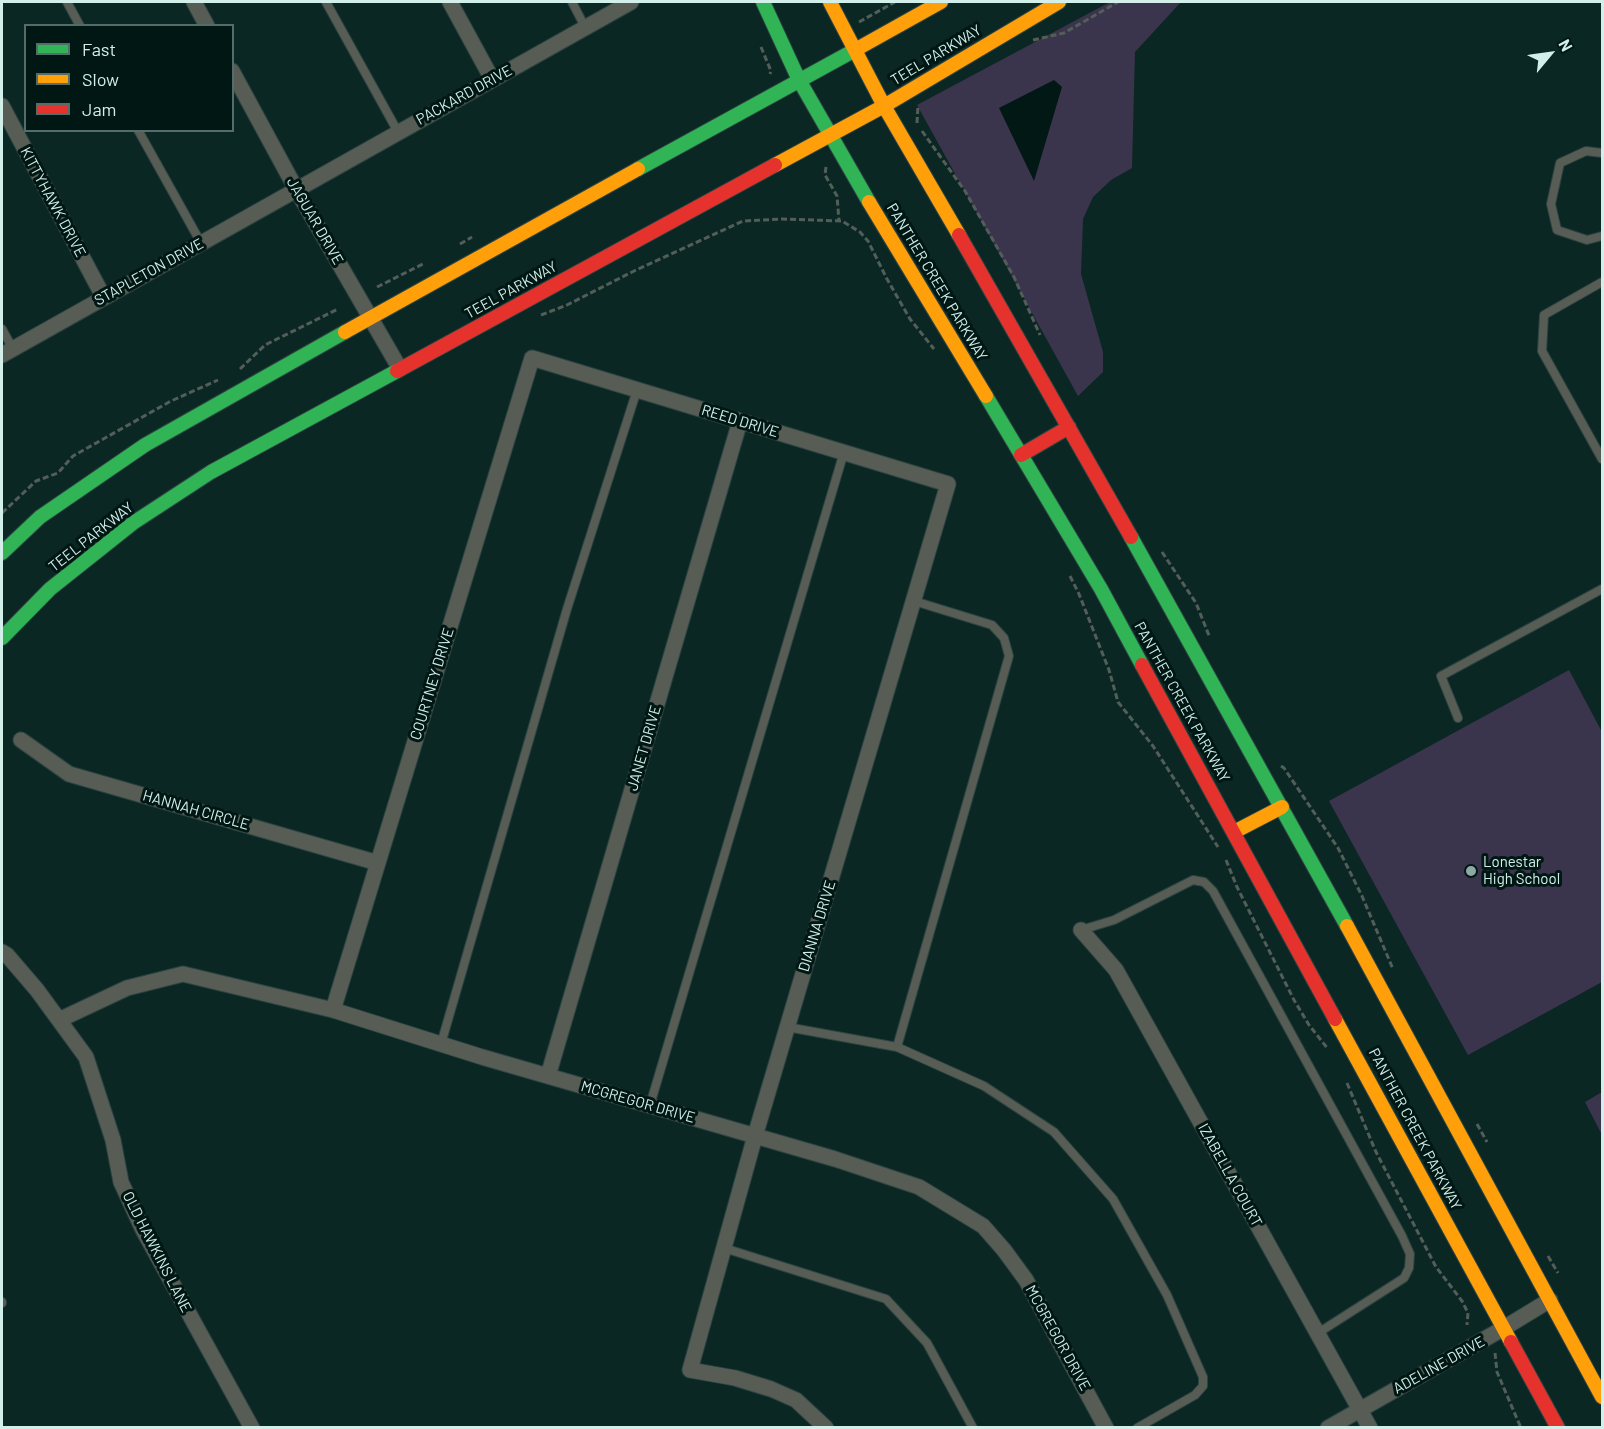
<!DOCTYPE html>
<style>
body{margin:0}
#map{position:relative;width:1604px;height:1429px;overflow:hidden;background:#0b2724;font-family:Barlow,sans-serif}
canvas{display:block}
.frame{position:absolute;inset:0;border:3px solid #d2efea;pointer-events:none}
.legend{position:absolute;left:24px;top:24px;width:210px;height:108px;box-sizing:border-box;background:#011714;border:2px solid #556d6a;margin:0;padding:8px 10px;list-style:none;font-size:18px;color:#d2efea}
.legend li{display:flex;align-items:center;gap:12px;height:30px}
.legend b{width:30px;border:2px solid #556d6a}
.north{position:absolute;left:1520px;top:24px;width:60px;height:60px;-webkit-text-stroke:4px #011714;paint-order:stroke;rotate:61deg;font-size:16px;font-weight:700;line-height:24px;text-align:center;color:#d2efea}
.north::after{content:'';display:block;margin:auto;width:21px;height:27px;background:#d2efea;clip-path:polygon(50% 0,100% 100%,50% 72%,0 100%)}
</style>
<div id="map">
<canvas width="1604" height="1429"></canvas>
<div class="frame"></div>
<ul class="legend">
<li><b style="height:8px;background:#30b455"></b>Fast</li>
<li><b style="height:8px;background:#ff9f0a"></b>Slow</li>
<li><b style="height:8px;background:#e5322d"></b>Jam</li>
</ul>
<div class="north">N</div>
</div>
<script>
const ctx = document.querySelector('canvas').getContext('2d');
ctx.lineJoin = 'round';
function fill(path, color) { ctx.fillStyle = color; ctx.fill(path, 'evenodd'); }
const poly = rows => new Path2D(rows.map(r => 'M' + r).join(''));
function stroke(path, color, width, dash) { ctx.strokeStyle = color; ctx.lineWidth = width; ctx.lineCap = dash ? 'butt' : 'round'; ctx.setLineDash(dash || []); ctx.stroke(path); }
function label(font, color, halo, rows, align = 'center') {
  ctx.font = font + ' Barlow,sans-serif'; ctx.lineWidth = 6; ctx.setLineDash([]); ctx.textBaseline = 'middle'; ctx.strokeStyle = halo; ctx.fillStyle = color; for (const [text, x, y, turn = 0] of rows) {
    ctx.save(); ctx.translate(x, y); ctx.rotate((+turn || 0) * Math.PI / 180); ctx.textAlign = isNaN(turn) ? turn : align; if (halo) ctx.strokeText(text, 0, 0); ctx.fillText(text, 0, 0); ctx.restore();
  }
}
fill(poly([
 [1110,2,1181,2,1135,52,1132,168,1111,180,1093,197,1083,219,1081,274,1103,352,1103,372,1078,396,917,105],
 [1569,670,1602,732,1602,982,1468,1055,1329,801],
 [1602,1092,1602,1135,1585,1102]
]), '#3b344d');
fill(poly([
 [1054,80,1062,87,1034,181,999,108]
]), '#011815');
const lane = poly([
 [67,2,80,26],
 [326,2,398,132],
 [572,2,585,27],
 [138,130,201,243],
 [1602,153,1586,151,1560,163,1551,204,1557,230,1587,240,1602,236],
 [1602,282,1544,315,1542,351,1602,459],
 [2,329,13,349],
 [1458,718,1441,676,1602,589],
 [1081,930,1114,920,1193,880,1204,882,1213,891,1402,1236,1410,1254,1409,1268,1404,1278,1318,1333],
 [787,1027,897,1047,984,1086,1054,1132,1113,1199,1167,1295,1203,1377,1203,1386,1195,1395,1137,1428],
 [441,1044,567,609,637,390],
 [897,1047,1009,656,1004,638,992,625,914,601],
 [650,1105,844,452],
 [724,1248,886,1299,927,1343,973,1428],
 [2,1302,2,1303]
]);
const street = poly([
 [194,2,207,26],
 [450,2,492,79],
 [232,71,296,189,400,369],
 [2,106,104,298],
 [2,355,631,2],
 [21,740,69,774,378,863],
 [1081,930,1116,970,1370,1428],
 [2,952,7,955,37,990,86,1057,113,1140,121,1182,143,1230,252,1428],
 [333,1010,532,358,948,484,755,1136,690,1370,735,1378,771,1389,796,1400,826,1428],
 [59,1020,127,988,183,974,333,1010,482,1057,835,1159,919,1187,983,1226,1004,1250,1026,1280,1106,1428],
 [548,1076,740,421],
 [1328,1428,1504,1328,1550,1300]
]);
const fast = poly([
 [763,2,799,80,869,202],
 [638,169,855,50],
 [986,396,1101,589,1142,665],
 [1131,537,1347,926],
 [2,553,40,517,145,445,345,332],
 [2,638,50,589,133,523,211,472,397,371]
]);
const slow = poly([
 [830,2,884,106,959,235],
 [855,50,941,2],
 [775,165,884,106,1059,2],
 [869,202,986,396],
 [345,332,638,169],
 [1234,832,1282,807],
 [1347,926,1602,1397],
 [1335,1019,1511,1342]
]);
const jam = poly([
 [959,235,1131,537],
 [397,371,775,165],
 [1021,455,1069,427],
 [1142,665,1335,1019],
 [1511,1342,1558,1428]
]);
stroke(lane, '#2d4442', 10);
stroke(street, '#2d4442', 17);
stroke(fast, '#2d4442', 16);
stroke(slow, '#2d4442', 16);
stroke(jam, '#2d4442', 16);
stroke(poly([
 [859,22,895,2],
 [1033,40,1064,33,1118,2],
 [761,47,771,71,770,74],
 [917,123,918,106],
 [922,131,965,191,1014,277,1040,335],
 [826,167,825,175,837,196,839,221],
 [460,244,472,237],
 [377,287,425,263],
 [541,315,567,305,632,272,743,221,782,219,842,221,860,232,868,241,887,279,910,319,934,349],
 [240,369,265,345,338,309],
 [2,513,36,481,58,473,73,456,171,401,218,380],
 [1162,552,1196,603,1210,638],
 [1070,576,1079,594,1109,670,1118,702,1153,746,1218,847],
 [1281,766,1284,768,1338,848,1362,896,1393,969],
 [1226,860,1237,887,1294,1000,1309,1025,1328,1049],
 [1347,1083,1376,1152,1436,1267,1462,1301,1468,1313,1467,1325],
 [1477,1124,1487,1142],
 [1548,1256,1558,1273],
 [1495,1353,1497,1372,1521,1428]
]), '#535e59', 3, [6, 3]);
stroke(lane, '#575d55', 8);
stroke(street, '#575d55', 15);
stroke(fast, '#30b455', 14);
stroke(slow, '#ff9f0a', 14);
stroke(jam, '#e5322d', 14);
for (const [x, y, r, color] of [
 [1471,871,6,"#8ca9a5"]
]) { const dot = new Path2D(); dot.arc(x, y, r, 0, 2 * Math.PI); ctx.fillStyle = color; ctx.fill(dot); stroke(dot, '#011714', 2); }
label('15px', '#d2efea', '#011714', [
 ["TEEL PARKWAY",936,55,-31],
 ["PACKARD DRIVE",464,95,-29],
 ["KITTYHAWK DRIVE",53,202,62],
 ["JAGUAR DRIVE",315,221,60],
 ["STAPLETON DRIVE",149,272,-29],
 ["PANTHER CREEK PARKWAY",937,282,59],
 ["TEEL PARKWAY",511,290,-29],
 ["REED DRIVE",740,421,17],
 ["TEEL PARKWAY",91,537,-38],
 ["COURTNEY DRIVE",432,684,-73],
 ["PANTHER CREEK PARKWAY",1182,702,61],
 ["JANET DRIVE",644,748,-74],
 ["HANNAH CIRCLE",196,810,16],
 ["DIANNA DRIVE",817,926,-73],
 ["MCGREGOR DRIVE",638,1102,16],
 ["PANTHER CREEK PARKWAY",1415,1129,62],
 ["IZABELLA COURT",1230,1175,61],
 ["OLD HAWKINS LANE",157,1252,63],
 ["MCGREGOR DRIVE",1058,1338,61],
 ["ADELINE DRIVE",1439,1365,-29]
]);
label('15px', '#d2efea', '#011714', [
 ["Lonestar",1483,862],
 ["High School",1483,879]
], 'left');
</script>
